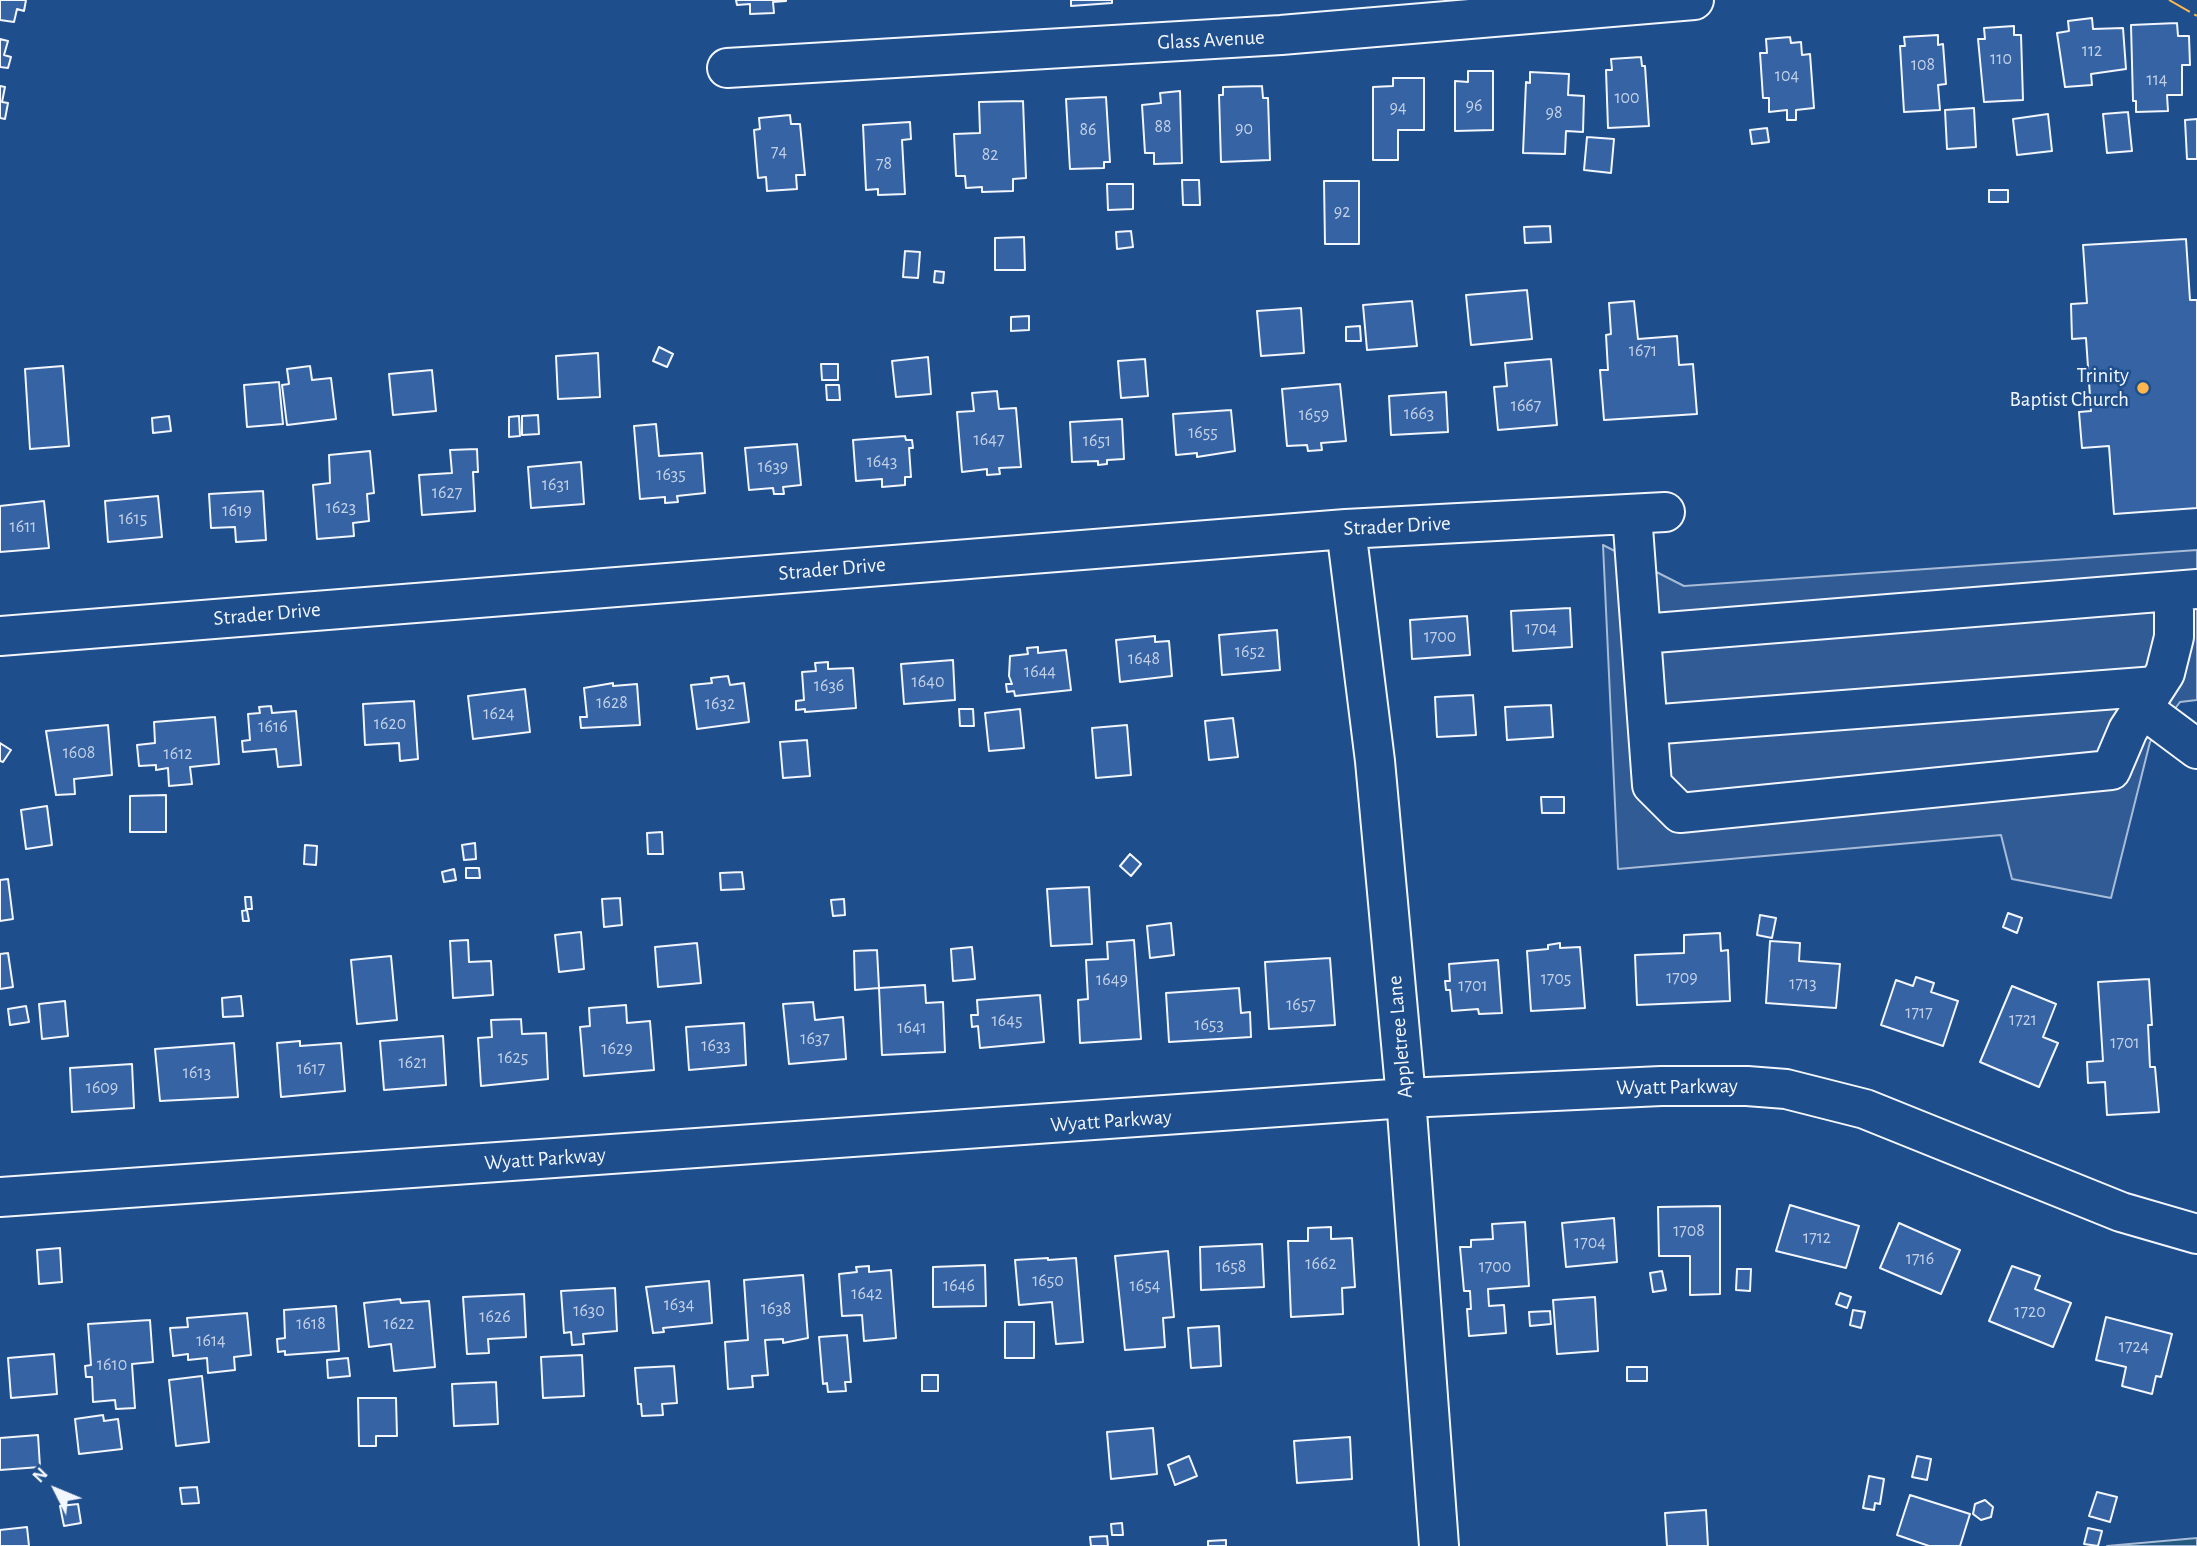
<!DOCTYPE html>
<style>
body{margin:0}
#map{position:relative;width:2197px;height:1546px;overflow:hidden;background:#1f4e8c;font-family:"Alegreya Sans",sans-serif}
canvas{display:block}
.north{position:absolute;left:21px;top:1455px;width:70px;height:70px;-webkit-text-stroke:5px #1f4e8c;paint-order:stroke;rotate:313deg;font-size:19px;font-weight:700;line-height:28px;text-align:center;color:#f2f6ff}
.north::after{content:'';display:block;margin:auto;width:24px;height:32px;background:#f2f6ff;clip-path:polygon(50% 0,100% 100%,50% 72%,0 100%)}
</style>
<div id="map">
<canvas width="2197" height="1546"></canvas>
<div class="north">N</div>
</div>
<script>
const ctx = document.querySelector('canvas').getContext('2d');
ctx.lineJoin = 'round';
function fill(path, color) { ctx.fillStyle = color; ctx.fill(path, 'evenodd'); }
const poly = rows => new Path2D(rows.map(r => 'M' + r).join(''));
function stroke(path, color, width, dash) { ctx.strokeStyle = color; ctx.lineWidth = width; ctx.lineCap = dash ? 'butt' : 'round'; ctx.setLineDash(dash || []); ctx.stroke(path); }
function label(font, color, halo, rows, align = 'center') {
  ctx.font = font + ' "Alegreya Sans",sans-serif'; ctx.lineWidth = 5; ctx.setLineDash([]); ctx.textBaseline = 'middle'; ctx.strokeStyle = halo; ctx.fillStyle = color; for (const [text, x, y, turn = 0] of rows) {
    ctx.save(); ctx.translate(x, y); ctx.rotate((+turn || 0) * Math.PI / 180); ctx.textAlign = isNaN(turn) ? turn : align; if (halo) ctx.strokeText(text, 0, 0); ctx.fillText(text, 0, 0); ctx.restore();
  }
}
const green = poly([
 [2197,1538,2197,1546,2107,1546,2197,1538]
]);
fill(green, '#245a82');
stroke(green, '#a8bbd7', 2);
const parking = poly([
 [1603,545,1684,586,2197,550,2197,700,2180,702,2150,742,2111,898,2012,879,2001,835,1618,869,1603,545]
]);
fill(parking, '#305b95');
stroke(parking, '#a8bbd7', 2);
const building = poly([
 [0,0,26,0,24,11,17,9,14,22,0,20,0,0],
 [736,0,786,0,786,1,773,2,774,13,750,14,750,4,737,5,736,0],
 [1071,0,1112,0,1112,3,1071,6,1071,0],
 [2092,18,2093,29,2123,28,2126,69,2091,74,2092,85,2065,87,2057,33,2069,31,2068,21,2092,18],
 [2177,23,2178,36,2189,36,2190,65,2182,65,2182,95,2167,95,2168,111,2136,112,2136,101,2133,101,2131,25,2177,23],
 [2014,26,2014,35,2021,35,2023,100,1984,102,1978,39,1985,39,1984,28,2014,26],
 [1938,35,1938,45,1943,44,1946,84,1938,85,1940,110,1904,112,1900,46,1905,46,1904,37,1938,35],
 [1790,37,1791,43,1801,42,1802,55,1810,54,1814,108,1796,110,1796,120,1787,120,1787,110,1769,112,1769,98,1763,98,1760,53,1767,53,1766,39,1790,37],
 [0,39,8,41,4,55,11,57,8,68,0,67,0,39],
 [1641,57,1642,66,1645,66,1649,126,1608,128,1606,70,1612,70,1611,59,1641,57],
 [1468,71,1493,71,1493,130,1455,131,1455,81,1468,82,1468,71],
 [1530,72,1569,74,1568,95,1584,96,1583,132,1566,131,1565,154,1523,153,1526,82,1530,83,1530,72],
 [1393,78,1424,78,1424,130,1398,130,1398,160,1373,160,1373,87,1393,86,1393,78],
 [0,86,5,87,2,102,8,103,5,119,0,118,0,86],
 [1262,86,1263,98,1268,98,1270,160,1221,162,1219,95,1223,95,1223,87,1262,86],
 [1180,91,1182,163,1154,164,1154,153,1145,153,1142,105,1161,103,1160,93,1180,91],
 [1106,97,1110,162,1104,162,1104,168,1070,169,1066,99,1106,97],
 [1023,101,1026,178,1013,179,1013,191,982,192,982,187,966,188,965,176,956,176,954,134,980,133,979,102,1023,101],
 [1974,108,1976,147,1947,149,1945,110,1974,108],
 [2128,112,2132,151,2107,153,2103,114,2128,112],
 [2048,114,2052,151,2017,155,2013,119,2048,114],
 [790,115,791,124,800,124,805,175,796,175,797,189,767,191,766,177,758,178,754,130,760,129,759,118,790,115],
 [2197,119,2197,159,2187,159,2185,120,2197,119],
 [910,122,911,139,902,140,905,194,878,195,878,189,866,190,863,125,910,122],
 [1767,128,1769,142,1752,144,1750,130,1767,128],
 [1587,137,1614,139,1611,173,1584,170,1587,137],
 [1182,180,1199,180,1200,205,1183,205,1182,180],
 [1324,181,1359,181,1359,244,1325,244,1324,181],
 [1107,184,1133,184,1133,209,1108,210,1107,184],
 [1989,190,2008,190,2008,202,1989,202,1989,190],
 [1550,226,1551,242,1525,243,1524,227,1550,226],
 [1131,231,1133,247,1117,249,1116,232,1131,231],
 [1024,237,1025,270,995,270,995,238,1024,237],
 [2186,239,2190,300,2197,300,2197,508,2114,514,2109,446,2082,448,2079,412,2091,411,2086,338,2072,339,2071,304,2087,303,2083,245,2186,239],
 [905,251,920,252,918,278,903,277,905,251],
 [935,271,944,272,943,283,934,282,935,271],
 [1527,290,1532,339,1471,345,1466,295,1527,290],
 [1412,301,1417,346,1367,350,1363,305,1412,301],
 [1634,301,1638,339,1677,336,1679,365,1693,364,1697,414,1604,420,1600,370,1608,370,1606,335,1611,334,1609,303,1634,301],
 [1301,308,1304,353,1261,356,1257,311,1301,308],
 [1029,316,1029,330,1011,331,1011,317,1029,316],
 [1360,326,1361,341,1346,341,1346,327,1360,326],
 [659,347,673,354,667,367,653,361,659,347],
 [598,353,600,397,558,399,556,356,598,353],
 [928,357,931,394,896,397,892,361,928,357],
 [1145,359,1148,396,1121,398,1118,361,1145,359],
 [1551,359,1557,425,1498,430,1494,387,1507,386,1505,363,1551,359],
 [821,364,838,364,838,380,822,380,821,364],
 [63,366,69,446,30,449,25,369,63,366],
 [310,366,312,380,331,378,336,419,287,425,282,385,289,384,287,369,310,366],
 [432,370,436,411,393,415,389,374,432,370],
 [279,382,283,424,247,427,244,385,279,382],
 [1340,384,1346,441,1321,443,1322,450,1308,451,1307,445,1287,446,1282,389,1340,384],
 [826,385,839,385,840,400,827,400,826,385],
 [997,391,999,409,1016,408,1021,467,999,468,1000,474,987,475,987,469,962,472,957,412,974,411,972,393,997,391],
 [1446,392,1448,432,1391,435,1389,396,1446,392],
 [1231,410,1235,451,1197,457,1197,453,1176,455,1173,414,1231,410],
 [538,415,539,434,522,435,522,416,538,415],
 [169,416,171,431,153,433,152,418,169,416],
 [519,416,520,436,509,437,509,417,519,416],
 [1122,419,1124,459,1107,460,1107,464,1098,465,1098,461,1072,462,1070,422,1122,419],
 [656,424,659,456,702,453,705,493,677,496,678,502,665,503,665,497,640,499,634,426,656,424],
 [905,436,906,440,912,440,913,448,909,448,911,477,905,477,905,485,882,487,882,479,856,481,853,440,905,436],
 [797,444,801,485,783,487,784,494,774,494,773,488,749,490,745,448,797,444],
 [477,449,478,472,473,472,475,511,422,515,419,475,452,473,450,450,477,449],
 [370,451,374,493,367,494,369,521,353,523,354,536,317,539,313,485,330,483,329,455,370,451],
 [581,462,584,504,531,508,528,467,581,462],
 [263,491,266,540,236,542,235,527,211,528,209,494,263,491],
 [158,496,162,537,108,542,105,501,158,496],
 [44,501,49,548,0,552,0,506,44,501],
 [1570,608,1572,647,1513,651,1511,611,1570,608],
 [1467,616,1470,655,1412,659,1410,620,1467,616],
 [1277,630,1280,670,1222,675,1219,635,1277,630],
 [1155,636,1155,642,1169,641,1172,676,1120,682,1116,640,1155,636],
 [1038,647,1038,653,1066,650,1071,690,1015,696,1014,691,1007,692,1006,684,1012,684,1009,676,1010,656,1028,654,1027,648,1038,647],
 [953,660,955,700,904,704,901,664,953,660],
 [828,662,828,669,853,668,856,708,805,712,805,709,796,710,796,701,804,700,802,672,816,671,815,663,828,662],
 [728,676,730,685,744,683,749,722,697,729,691,685,712,683,711,678,728,676],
 [613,683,613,686,637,684,640,725,581,728,580,717,587,717,584,688,613,683],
 [525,689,530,732,473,739,468,696,525,689],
 [1473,695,1476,735,1437,737,1435,697,1473,695],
 [414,701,418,759,400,761,399,743,365,745,363,704,414,701],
 [1551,705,1553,737,1507,740,1505,707,1551,705],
 [271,706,272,713,296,711,301,765,278,767,276,749,243,752,242,741,250,740,248,714,260,713,259,707,271,706],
 [959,709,973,709,974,726,960,726,959,709],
 [1020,709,1024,748,989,751,985,713,1020,709],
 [215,717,219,764,190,767,192,784,169,786,168,768,156,770,156,765,139,766,137,745,155,743,154,722,215,717],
 [1233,718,1238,757,1209,760,1205,721,1233,718],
 [108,725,112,775,74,779,75,794,56,795,46,731,108,725],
 [1127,725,1131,775,1096,778,1092,728,1127,725],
 [807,740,810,776,783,778,780,742,807,740],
 [0,743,11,750,3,762,0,761,0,743],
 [166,795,166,832,130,832,130,796,166,795],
 [1541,797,1564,797,1564,813,1542,813,1541,797],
 [47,806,52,845,26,849,21,810,47,806],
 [662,832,663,854,648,854,647,833,662,832],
 [475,843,476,859,464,860,462,845,475,843],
 [305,845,317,846,316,865,304,864,305,845],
 [1130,854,1141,864,1131,876,1120,866,1130,854],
 [466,868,479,868,480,878,466,878,466,868],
 [454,869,456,880,444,882,442,872,454,869],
 [742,872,744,889,721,890,720,873,742,872],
 [8,879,13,919,0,921,0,880,8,879],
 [1089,887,1092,944,1051,946,1047,889,1089,887],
 [245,897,251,897,252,909,246,909,245,897],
 [620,898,622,925,604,927,602,899,620,898],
 [844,899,845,915,833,916,831,900,844,899],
 [247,910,249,921,243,921,242,911,247,910],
 [2008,913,2022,918,2017,933,2003,927,2008,913],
 [1760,915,1776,918,1772,938,1757,935,1760,915],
 [1171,923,1174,955,1150,958,1147,926,1171,923],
 [581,932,584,969,559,972,555,935,581,932],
 [1720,933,1721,951,1728,950,1730,1001,1637,1005,1635,955,1684,953,1684,935,1720,933],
 [468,940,469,962,491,961,493,995,453,998,450,941,468,940],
 [1134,940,1141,1039,1080,1043,1078,1000,1088,999,1086,960,1108,959,1107,942,1134,940],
 [1770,941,1800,943,1799,961,1840,964,1836,1008,1766,1003,1770,941],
 [697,943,701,983,658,987,655,947,697,943],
 [1560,943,1560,948,1580,947,1585,1008,1531,1011,1527,951,1548,949,1548,945,1560,943],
 [972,947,975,979,953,981,951,949,972,947],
 [877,950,879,988,855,990,854,951,877,950],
 [8,953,13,987,0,989,0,954,8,953],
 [391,956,397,1020,357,1024,351,960,391,956],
 [1330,958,1335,1025,1269,1029,1265,962,1330,958],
 [1498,960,1502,1013,1479,1014,1478,1009,1452,1011,1450,990,1446,990,1445,981,1450,981,1449,964,1498,960],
 [1916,977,1934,983,1931,992,1958,1001,1943,1046,1881,1025,1896,980,1913,986,1916,977],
 [2149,979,2152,1025,2148,1025,2150,1067,2155,1067,2159,1112,2107,1115,2105,1082,2088,1083,2087,1062,2103,1061,2098,982,2149,979],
 [925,985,926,1003,943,1002,945,1052,882,1055,879,988,925,985],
 [2012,986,2056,1004,2043,1037,2058,1043,2039,1087,1980,1062,2012,986],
 [1239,988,1241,1013,1250,1012,1251,1037,1169,1042,1166,993,1239,988],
 [1040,995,1044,1042,980,1048,978,1026,972,1027,971,1015,978,1015,977,1000,1040,995],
 [241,996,243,1016,223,1017,222,998,241,996],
 [65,1001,68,1036,42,1039,39,1004,65,1001],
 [813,1002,815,1020,843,1017,846,1059,789,1064,783,1004,813,1002],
 [626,1005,627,1023,650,1021,654,1070,584,1076,580,1027,590,1026,589,1008,626,1005],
 [26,1006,29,1022,10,1025,8,1009,26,1006],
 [521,1019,522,1034,546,1033,548,1079,481,1086,478,1038,492,1037,491,1020,521,1019],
 [744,1023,746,1065,689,1070,686,1027,744,1023],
 [443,1036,446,1085,384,1090,380,1041,443,1036],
 [300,1041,300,1046,341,1043,345,1091,281,1097,277,1043,300,1041],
 [234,1043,238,1097,160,1101,155,1049,234,1043],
 [132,1064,134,1108,72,1112,70,1068,132,1064],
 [1790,1205,1859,1226,1846,1268,1776,1251,1790,1205],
 [1720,1206,1720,1294,1690,1295,1690,1256,1659,1256,1658,1207,1720,1206],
 [1614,1218,1617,1262,1566,1267,1562,1223,1614,1218],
 [1525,1222,1529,1286,1488,1289,1489,1306,1504,1305,1506,1333,1469,1336,1467,1309,1471,1309,1470,1291,1464,1291,1460,1247,1471,1247,1471,1240,1493,1239,1492,1224,1525,1222],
 [1899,1223,1960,1250,1941,1294,1880,1268,1899,1223],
 [1331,1227,1331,1239,1352,1238,1355,1287,1342,1288,1343,1314,1291,1317,1288,1241,1308,1241,1308,1228,1331,1227],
 [1262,1244,1264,1287,1201,1290,1200,1247,1262,1244],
 [60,1248,62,1282,39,1284,37,1250,60,1248],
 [1168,1251,1174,1317,1163,1318,1165,1347,1125,1350,1115,1256,1168,1251],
 [1048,1258,1048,1260,1076,1258,1083,1342,1056,1344,1052,1302,1019,1305,1015,1260,1048,1258],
 [985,1265,986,1306,933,1307,933,1267,985,1265],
 [869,1266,869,1272,891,1270,896,1338,864,1341,862,1315,842,1316,839,1274,857,1272,856,1267,869,1266],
 [2012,1266,2040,1276,2035,1289,2071,1303,2053,1347,1989,1321,2012,1266],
 [1737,1269,1751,1269,1750,1291,1736,1290,1737,1269],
 [1662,1271,1666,1290,1653,1292,1650,1273,1662,1271],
 [803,1275,808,1338,783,1343,783,1339,765,1340,768,1375,752,1376,753,1387,728,1389,725,1342,748,1340,744,1280,803,1275],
 [709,1281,712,1323,663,1328,664,1332,653,1333,646,1287,709,1281],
 [615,1288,617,1331,583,1334,584,1344,572,1345,571,1332,564,1333,561,1291,615,1288],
 [1840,1293,1851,1297,1847,1308,1836,1304,1840,1293],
 [524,1294,526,1337,488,1339,489,1353,467,1354,463,1297,524,1294],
 [1595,1297,1598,1351,1557,1354,1553,1300,1595,1297],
 [400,1299,401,1303,429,1301,435,1367,394,1371,391,1344,369,1347,364,1303,400,1299],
 [336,1306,339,1351,285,1355,285,1351,278,1352,277,1339,285,1338,284,1310,336,1306],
 [1853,1310,1865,1312,1861,1328,1850,1325,1853,1310],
 [1550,1311,1551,1324,1530,1326,1529,1312,1550,1311],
 [247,1313,251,1355,234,1357,235,1370,208,1373,207,1358,188,1360,188,1354,173,1356,170,1328,188,1327,187,1318,247,1313],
 [2106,1317,2172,1334,2161,1377,2156,1376,2152,1394,2122,1386,2126,1367,2096,1360,2106,1317],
 [150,1320,153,1362,132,1364,135,1408,116,1409,115,1400,93,1402,92,1377,86,1377,85,1366,91,1365,88,1324,150,1320],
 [1005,1322,1034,1322,1034,1358,1005,1358,1005,1322],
 [1219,1326,1221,1366,1191,1368,1188,1328,1219,1326],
 [847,1335,851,1382,845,1382,846,1391,828,1392,827,1383,823,1384,819,1337,847,1335],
 [54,1354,57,1394,11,1398,8,1358,54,1354],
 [582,1355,584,1396,543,1398,541,1357,582,1355],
 [348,1358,350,1376,328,1378,327,1360,348,1358],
 [674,1366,677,1403,662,1404,663,1415,642,1416,641,1404,638,1404,635,1368,674,1366],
 [1627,1367,1647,1367,1647,1381,1627,1381,1627,1367],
 [922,1375,938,1375,938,1391,922,1391,922,1375],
 [202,1376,209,1442,176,1446,169,1380,202,1376],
 [496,1382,498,1424,454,1426,452,1384,496,1382],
 [358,1398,396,1398,397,1436,376,1436,376,1446,359,1446,358,1398],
 [103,1415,104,1421,118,1419,122,1449,79,1454,75,1419,103,1415],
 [1153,1428,1157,1474,1111,1479,1107,1432,1153,1428],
 [38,1435,40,1467,0,1470,0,1438,38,1435],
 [1350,1437,1352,1479,1297,1483,1294,1441,1350,1437],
 [1189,1456,1197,1476,1175,1485,1168,1465,1189,1456],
 [1917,1456,1931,1459,1927,1480,1912,1477,1917,1456],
 [1869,1476,1884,1479,1880,1504,1875,1503,1874,1510,1863,1508,1869,1476],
 [197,1487,199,1503,182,1504,180,1488,197,1487],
 [2097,1492,2117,1497,2110,1522,2089,1516,2097,1492],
 [1910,1495,1970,1514,1960,1546,1929,1546,1897,1535,1910,1495],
 [1985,1500,1993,1507,1991,1517,1981,1520,1973,1514,1975,1504,1985,1500],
 [78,1504,81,1523,64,1526,60,1506,78,1504],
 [1706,1510,1708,1546,1667,1546,1665,1513,1706,1510],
 [1122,1523,1123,1535,1112,1535,1111,1524,1122,1523],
 [27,1527,29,1546,0,1546,0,1530,27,1527],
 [2088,1528,2102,1531,2098,1546,2084,1544,2088,1528],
 [1107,1536,1108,1546,1091,1546,1090,1537,1107,1536],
 [1226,1540,1226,1546,1208,1546,1208,1541,1226,1540]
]);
fill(building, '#3563a3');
stroke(building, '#f2f6ff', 2);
const minor = poly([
 [727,68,1281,35,1694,0],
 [1632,514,1652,785,1680,813,2111,770,2128,730,2165,673,2174,637,2174,592],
 [1346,529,1375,761,1406,1098,1439,1546],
 [1642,634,2197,589],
 [0,636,1346,529,1665,512],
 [2142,708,2197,749],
 [1648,725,2156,686],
 [0,1197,1406,1098,1661,1086,1747,1086,1786,1089,1865,1109,2121,1212,2197,1234]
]);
stroke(minor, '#f2f6ff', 42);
stroke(minor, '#1f4e8c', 38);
stroke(poly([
 [2169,0,2197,16]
]), '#ffb74d', 2, [24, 5, 3.5, 5]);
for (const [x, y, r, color] of [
 [2143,388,7,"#ffb74d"]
]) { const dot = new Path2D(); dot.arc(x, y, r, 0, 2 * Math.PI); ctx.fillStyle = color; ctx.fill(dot); stroke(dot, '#1f4e8c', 2.5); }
label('18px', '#c3d1e8', null, [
 ["112",2092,51],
 ["110",2001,59],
 ["108",1923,65],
 ["104",1787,76],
 ["114",2157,80],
 ["100",1627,98],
 ["96",1474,106],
 ["94",1398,108],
 ["98",1554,113],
 ["88",1163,127],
 ["90",1244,129],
 ["86",1088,130],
 ["74",779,152],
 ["82",990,155],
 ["78",884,164],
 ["92",1342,212],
 ["1671",1643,351],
 ["1667",1526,406],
 ["1663",1419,414],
 ["1659",1314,415],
 ["1655",1203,433],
 ["1647",989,440],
 ["1651",1097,441],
 ["1643",882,462],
 ["1639",773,467],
 ["1635",671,475],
 ["1631",556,485],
 ["1627",447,493],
 ["1623",341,508],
 ["1619",237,511],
 ["1615",133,519],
 ["1611",23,527],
 ["1704",1541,629],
 ["1700",1440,637],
 ["1652",1250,652],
 ["1648",1144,659],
 ["1644",1040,672],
 ["1640",928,682],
 ["1636",829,686],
 ["1628",612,703],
 ["1632",720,704],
 ["1624",499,714],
 ["1620",390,724],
 ["1616",273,727],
 ["1608",79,753],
 ["1612",178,754],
 ["1709",1682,978],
 ["1705",1556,979],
 ["1649",1112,980],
 ["1713",1803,984],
 ["1701",1473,986],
 ["1657",1301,1005],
 ["1717",1919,1013],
 ["1721",2023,1020],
 ["1645",1007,1021],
 ["1653",1209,1025],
 ["1641",912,1028],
 ["1637",815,1039],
 ["1701",2125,1043],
 ["1633",716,1046],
 ["1629",617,1049],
 ["1625",513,1058],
 ["1621",413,1063],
 ["1617",311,1069],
 ["1613",197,1073],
 ["1609",102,1088],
 ["1708",1689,1231],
 ["1712",1817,1238],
 ["1704",1590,1243],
 ["1716",1920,1259],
 ["1662",1321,1264],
 ["1658",1231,1267],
 ["1700",1495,1267],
 ["1650",1048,1281],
 ["1646",959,1286],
 ["1654",1145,1286],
 ["1642",867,1294],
 ["1634",679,1305],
 ["1638",776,1309],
 ["1630",589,1311],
 ["1720",2030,1312],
 ["1626",495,1317],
 ["1618",311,1324],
 ["1622",399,1324],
 ["1614",211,1341],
 ["1724",2134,1347],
 ["1610",112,1365]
]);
label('21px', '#f2f6ff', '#1f4e8c', [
 ["Glass Avenue",1211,40,-3],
 ["Strader Drive",1397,526,-3],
 ["Strader Drive",832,569,-5],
 ["Strader Drive",267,614,-5],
 ["Appletree Lane",1400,1037,-95],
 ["Wyatt Parkway",1677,1087,-1],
 ["Wyatt Parkway",1111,1121,-4],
 ["Wyatt Parkway",545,1159,-4]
]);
label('21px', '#f2f6ff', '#1f4e8c', [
 ["Trinity",2129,376],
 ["Baptist Church",2129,400]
], 'right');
</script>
